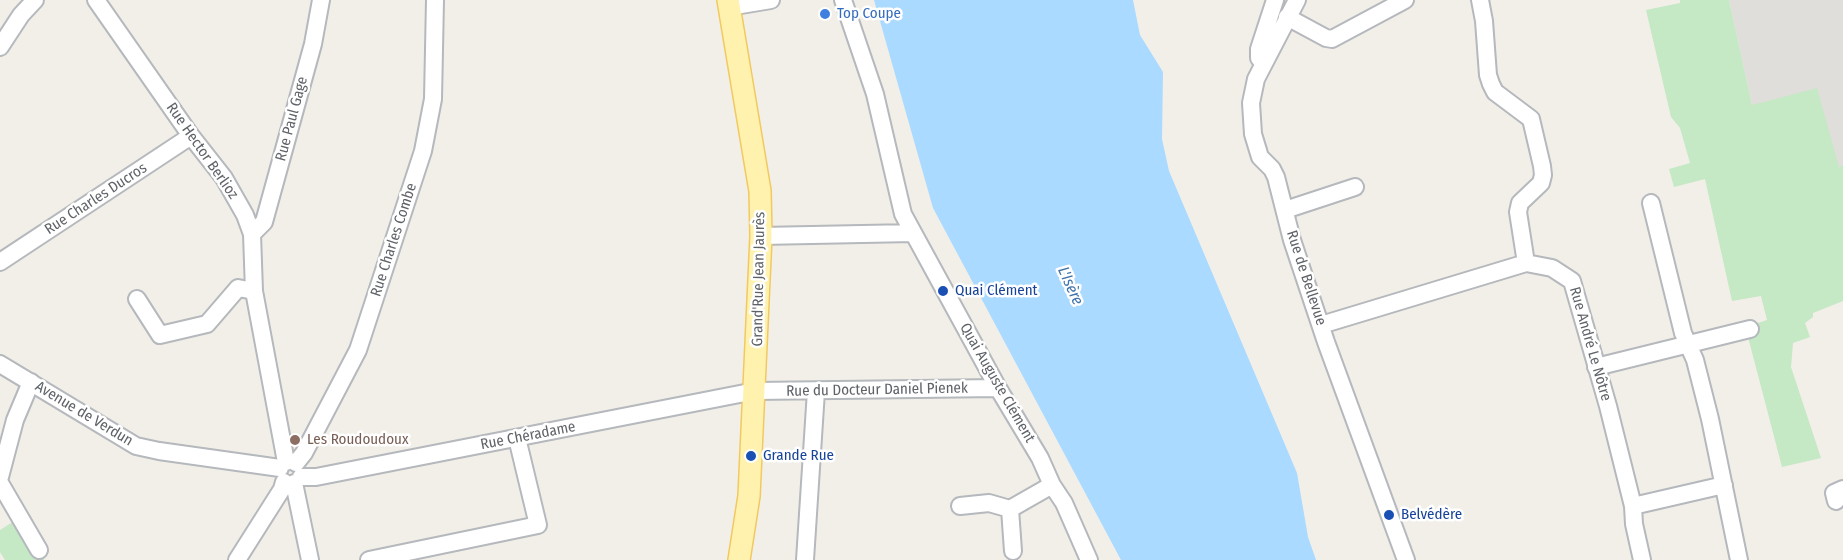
<!DOCTYPE html>
<meta charset="utf-8">
<style>
body{margin:0}
canvas{display:block;background:#f1efe8}
</style>
<canvas width="1843" height="560"></canvas>
<script>
const ctx = document.querySelector('canvas').getContext('2d');
ctx.lineJoin = 'round';
function fill(path, color) { ctx.fillStyle = color; ctx.fill(path, 'evenodd'); }
const poly = rows => new Path2D(rows.map(r => 'M' + r).join(''));
function stroke(path, color, width, dash) { ctx.strokeStyle = color; ctx.lineWidth = width; ctx.lineCap = dash ? 'butt' : 'round'; ctx.setLineDash(dash || []); ctx.stroke(path); }
function label(font, color, halo, rows, align = 'center') {
  ctx.font = font + ' "Fira Sans Condensed",sans-serif'; ctx.lineWidth = 5; ctx.setLineDash([]); ctx.textBaseline = 'middle'; ctx.strokeStyle = halo; ctx.fillStyle = color; for (const [text, x, y, turn = 0] of rows) {
    ctx.save(); ctx.translate(x, y); ctx.rotate((+turn || 0) * Math.PI / 180); ctx.textAlign = isNaN(turn) ? turn : align; if (halo) ctx.strokeText(text, 0, 0); ctx.fillText(text, 0, 0); ctx.restore();
  }
}
fill(poly([
 [1729,0,1843,0,1843,165,1840,167,1752,105]
]), '#e0deda');
fill(poly([
 [1680,0,1729,0,1752,105,1817,88,1839,167,1843,165,1843,301,1813,313,1813,317,1805,323,1810,337,1793,343,1791,367,1821,458,1782,467,1748,337,1755,324,1767,320,1761,296,1732,301,1705,179,1674,187,1669,169,1690,163,1680,128,1671,117,1646,10,1680,3],
 [19,518,44,560,5,560,0,552,0,530]
]), '#c5e8c5');
fill(poly([
 [874,0,1133,0,1140,35,1163,72,1162,139,1169,171,1297,473,1308,537,1316,560,1121,560,933,208]
]), '#aadaff');
const minor = poly([
 [96,0,191,136,224,178,245,215,252,234,254,291,286,462],
 [843,0,875,94,903,214,998,388,1040,458,1052,485,1064,503,1089,560],
 [1297,0,1256,79,1251,103,1253,134,1260,157,1272,169,1276,177,1292,240,1326,342,1406,560],
 [1480,0,1484,21,1488,75,1491,84,1495,92,1531,119,1542,166,1543,175,1541,183,1520,203,1518,212,1526,263],
 [729,7,771,0],
 [1287,17,1326,38,1332,39,1405,0],
 [0,47,21,15,35,0],
 [1263,63,1259,58,1259,49,1275,0],
 [1651,203,1683,333,1695,360,1710,419,1739,560],
 [1285,210,1355,187],
 [252,234,264,222,313,44,321,0],
 [761,236,913,233],
 [0,262,191,136],
 [137,299,160,335,207,324,238,288,254,291],
 [1321,325,1526,263,1552,268,1572,281,1608,406,1633,506,1634,524,1642,560],
 [0,364,136,446,159,451,280,468],
 [1596,367,1750,329],
 [296,463,304,453,358,350,423,151,433,99,435,0],
 [0,477,15,420,31,382],
 [301,477,316,477,755,391,998,388],
 [0,483,39,550],
 [294,483,310,560],
 [1836,501,1834,493,1843,489],
 [960,506,989,503,1010,509],
 [1633,506,1724,485],
 [1013,551,1010,509,1052,485],
 [237,560,282,489,284,482],
 [369,560,538,525,517,438],
 [805,560,816,391]
]);
const major = poly([
 [728,0,760,191,761,236,749,496,739,560]
]);
stroke(minor, '#b5b8bc', 20);
stroke(major, '#f2c960', 24);
stroke(minor, '#fff', 16);
stroke(major, '#fff2af', 21);
for (const [x, y, r, color] of [
 [825,14,6,"#3f7fe0"],
 [943,291,6,"#1a4fb4"],
 [295,440,6,"#8d6e63"],
 [751,456,6,"#1a4fb4"],
 [1389,515,6,"#1a4fb4"]
]) { const dot = new Path2D(); dot.arc(x, y, r, 0, 2 * Math.PI); ctx.fillStyle = color; ctx.fill(dot); stroke(dot, '#fff', 2); }
label('15px', '#366cbe', '#fff', [
 ["Top Coupe",837,14]
], 'left');
label('15px', '#5f6368', '#fff', [
 ["Rue Paul Gage",292,119,-75],
 ["Rue Hector Berlioz",202,151,55],
 ["Rue Charles Ducros",96,199,-33],
 ["Rue Charles Combe",394,240,-72],
 ["Rue de Bellevue",1306,278,72],
 ["Grand'Rue Jean Jaurès",759,279,-89],
 ["Rue André Le Nôtre",1590,344,74],
 ["Quai Auguste Clément",997,383,60],
 ["Rue du Docteur Daniel Pienek",877,390,-1],
 ["Avenue de Verdun",84,414,31],
 ["Rue Chéradame",528,436,-11]
]);
label('15px', '#164399', '#fff', [
 ["Quai Clément",955,291],
 ["Grande Rue",763,456],
 ["Belvédère",1401,515]
], 'left');
label('15px', '#785e54', '#fff', [
 ["Les Roudoudoux",307,440]
], 'left');
label('italic 16px', '#4174aa', '#fff', [
 ["L'Isère",1070,286,66]
]);
</script>
